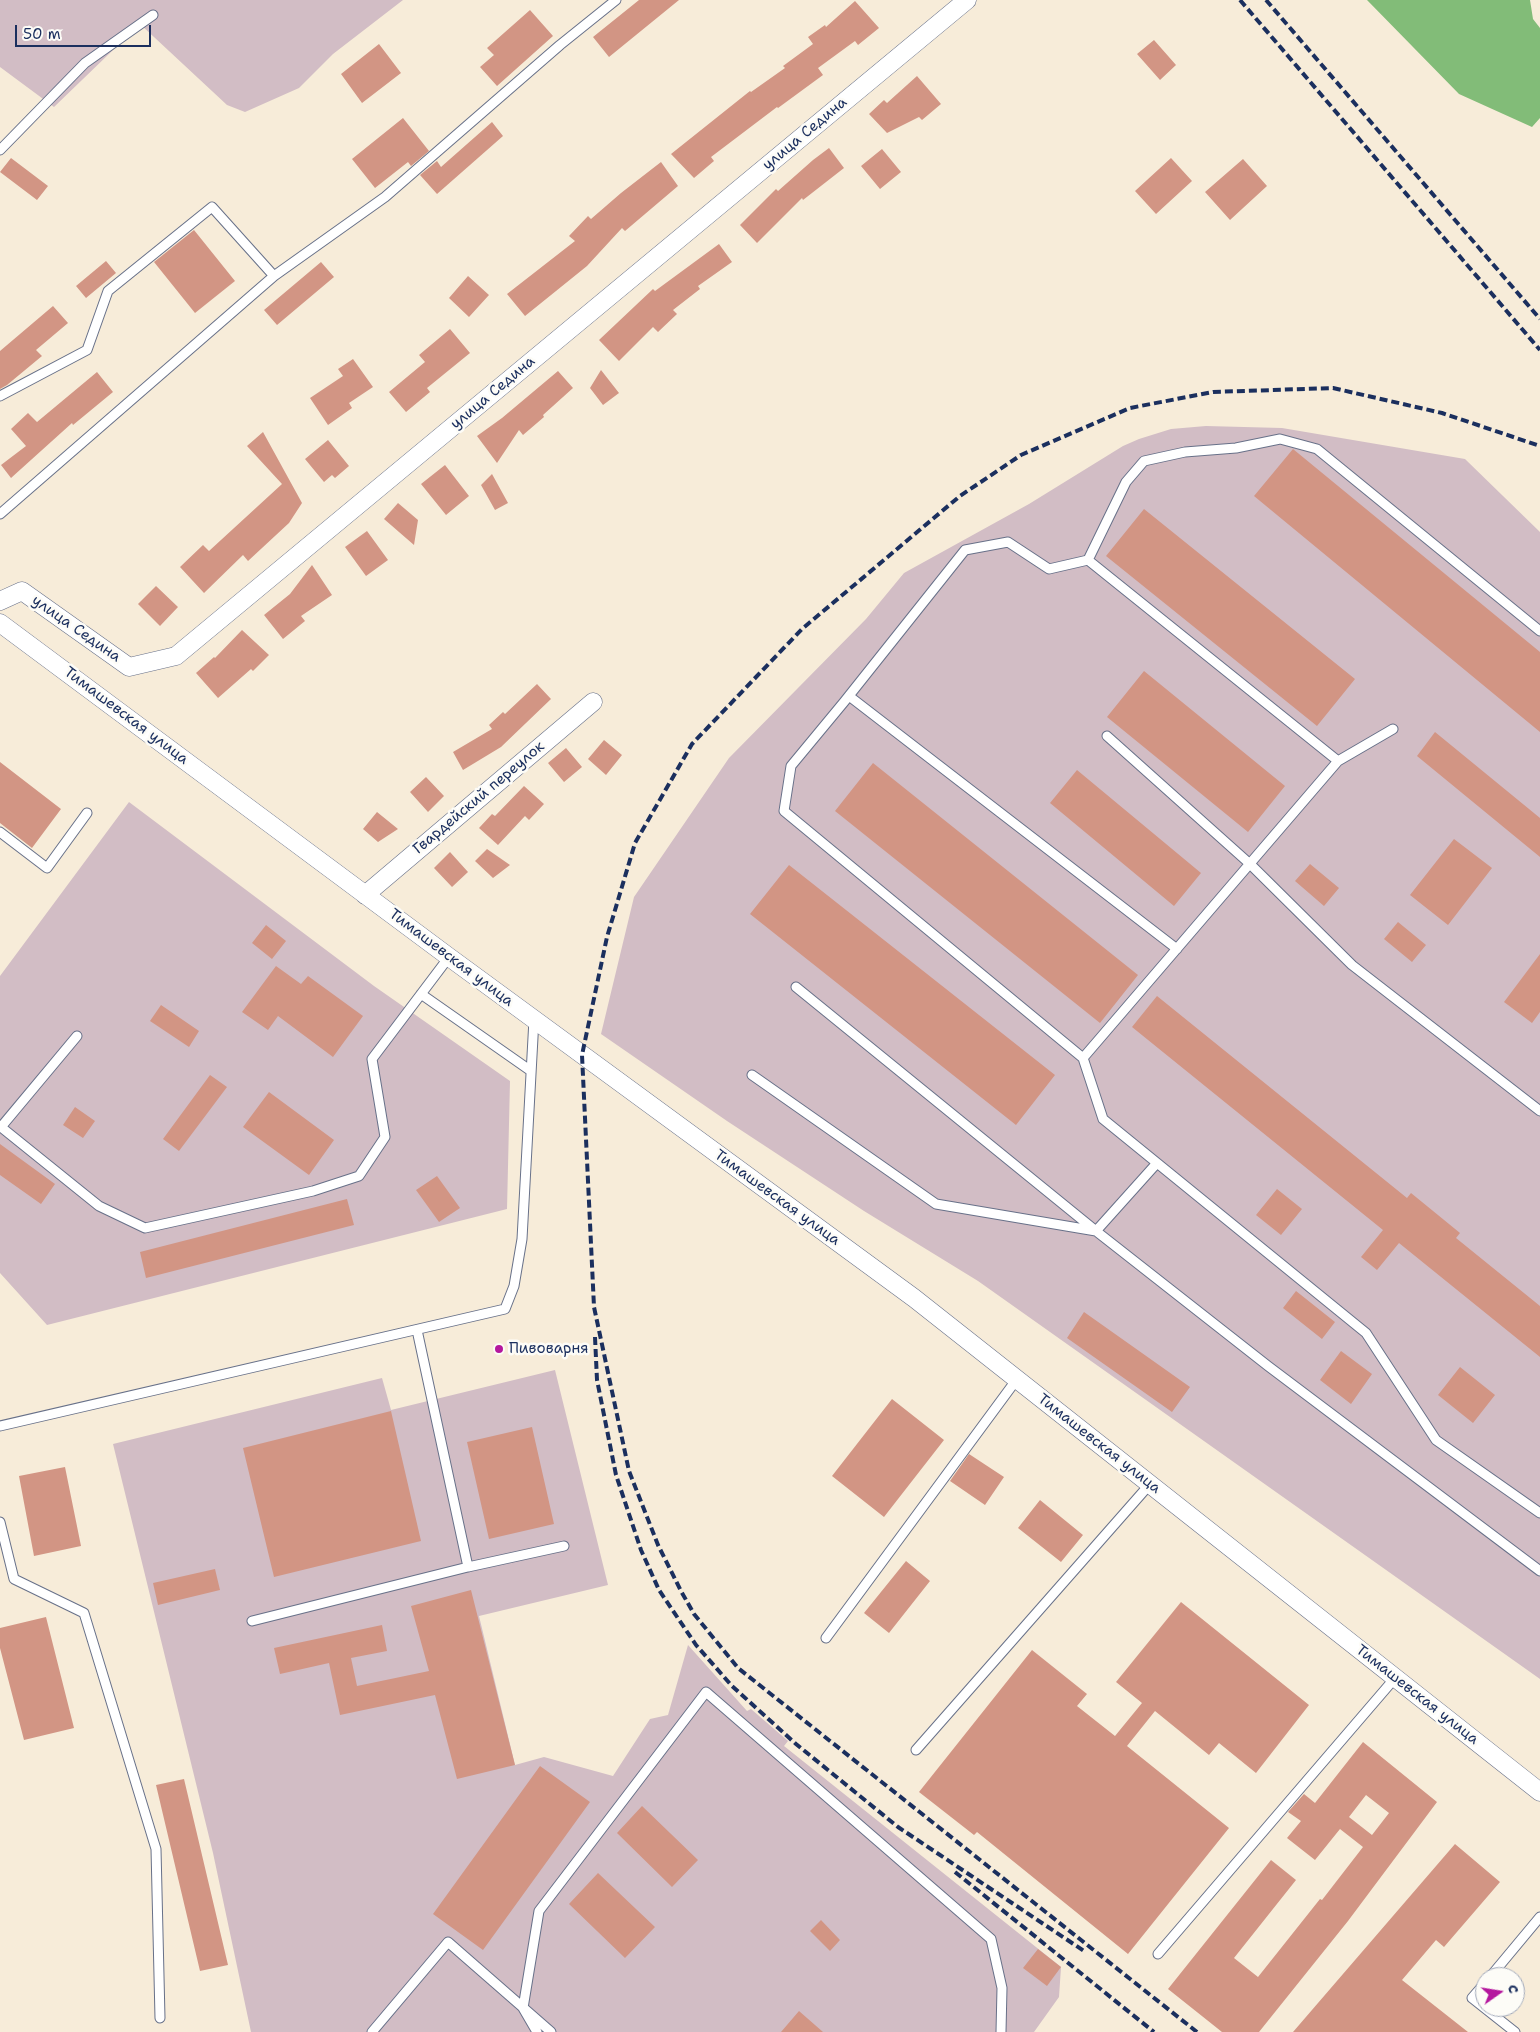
<!DOCTYPE html>
<meta charset="utf-8">
<style>
body{margin:0}
#map{position:relative;width:1540px;height:2032px;overflow:hidden;background:#f7ecd9;font-family:"Shantell Sans",sans-serif}
canvas{display:block}
.north{position:absolute;left:1475px;top:1967px;width:50px;height:50px;box-sizing:border-box;background:#fdfcf7;border:1px solid #a3aaba;border-radius:50%;rotate:77deg;font-size:14px;font-weight:700;line-height:20px;text-align:center;color:#1b2f5e}
.north::after{content:'';display:block;margin:auto;width:18px;height:22px;background:#b5179e;clip-path:polygon(50% 0,100% 100%,50% 72%,0 100%)}
.scale{position:absolute;left:15px;top:25px;width:136px;height:22px;box-sizing:border-box;border:2px solid #1b2f5e;border-top:0;padding-left:6px;font-size:15px;line-height:18px;white-space:nowrap;color:#1b2f5e;-webkit-text-stroke:4px #fdfcf7;paint-order:stroke}
</style>
<div id="map">
<canvas width="1540" height="2032"></canvas>
<div class="north">С</div>
<div class="scale">50 m</div>
</div>
<script>
const ctx = document.querySelector('canvas').getContext('2d');
ctx.lineJoin = 'round';
function fill(path, color) { ctx.fillStyle = color; ctx.fill(path, 'evenodd'); }
const poly = rows => new Path2D(rows.map(r => 'M' + r).join(''));
function stroke(path, color, width, dash) { ctx.strokeStyle = color; ctx.lineWidth = width; ctx.lineCap = dash ? 'butt' : 'round'; ctx.setLineDash(dash || []); ctx.stroke(path); }
function label(font, color, halo, rows, align = 'center') {
  ctx.font = font + ' "Shantell Sans",sans-serif'; ctx.lineWidth = 5; ctx.setLineDash([]); ctx.textBaseline = 'middle'; ctx.strokeStyle = halo; ctx.fillStyle = color; for (const [text, x, y, turn = 0] of rows) {
    ctx.save(); ctx.translate(x, y); ctx.rotate((+turn || 0) * Math.PI / 180); ctx.textAlign = isNaN(turn) ? turn : align; if (halo) ctx.strokeText(text, 0, 0); ctx.fillText(text, 0, 0); ctx.restore();
  }
}
fill(poly([
 [0,0,403,0,333,54,299,88,245,112,227,105,140,24,54,107,0,67],
 [1206,426,1282,428,1465,459,1540,532,1540,1679,978,1281,864,1211,727,1121,601,1034,634,897,729,758,866,619,904,573,1029,504,1123,446,1139,439,1171,429],
 [129,802,374,986,510,1081,507,1209,47,1325,0,1273,0,976],
 [555,1370,608,1585,479,1616,515,1765,544,1757,613,1776,650,1719,668,1715,688,1645,747,1711,751,1709,788,1741,784,1746,1061,1967,1059,1997,1034,2032,251,2032,213,1853,113,1444,382,1378,391,1410]
]), '#d2bdc5');
fill(poly([
 [1367,0,1530,0,1533,19,1540,28,1540,118,1532,127,1459,94]
]), '#82bc78');
fill(poly([
 [639,0,679,0,609,57,593,37],
 [855,1,879,28,858,45,855,41,818,68,823,75,778,108,777,107,711,157,714,161,694,178,671,154,750,91,751,92,785,68,783,66,813,44,808,37,825,25,826,27],
 [530,10,553,36,497,86,480,67,494,55,487,48],
 [1154,40,1176,65,1160,80,1137,54],
 [379,44,401,73,362,103,341,74],
 [917,76,941,104,922,120,919,117,887,133,869,114,884,100,887,103],
 [403,118,429,151,411,166,408,162,375,188,352,159],
 [492,122,503,136,437,194,420,175,437,161,441,167],
 [829,148,844,168,803,200,802,198,757,243,740,225,776,189,778,191,813,160],
 [882,149,901,172,880,189,861,166],
 [11,158,48,186,37,200,0,172],
 [1171,158,1192,181,1156,214,1135,191],
 [1243,159,1267,186,1230,220,1205,192],
 [661,162,678,186,625,231,622,228,587,266,525,316,507,294,575,241,569,236,588,216,591,219,621,193],
 [194,230,235,281,195,313,154,262],
 [719,244,732,262,698,286,700,289,673,310,677,314,658,332,653,327,619,361,599,340,653,289,655,291],
 [106,261,116,273,86,298,76,286],
 [321,262,334,277,277,325,264,310],
 [468,276,489,295,469,317,449,298],
 [53,306,68,323,36,350,42,356,7,385,0,389,0,351],
 [450,329,470,353,427,388,430,392,406,412,389,392,425,362,419,355],
 [353,359,373,387,349,403,352,408,328,425,310,398,343,376,338,369],
 [601,370,619,393,603,405,590,388],
 [558,371,573,388,543,415,544,417,523,435,519,430,497,463,477,436,502,418],
 [97,372,113,392,73,425,72,423,11,478,1,465,26,446,11,429,28,413,37,422],
 [263,432,302,503,289,523,248,561,243,555,204,593,180,567,203,545,209,551,282,484,247,446],
 [328,440,349,466,335,478,332,475,324,482,305,459],
 [1293,449,1540,652,1540,732,1254,496],
 [445,465,469,496,446,515,421,484],
 [492,474,508,503,495,510,481,485],
 [398,503,418,520,414,545,384,519],
 [1144,509,1355,679,1317,726,1106,556],
 [367,531,388,560,366,576,345,547],
 [312,565,332,595,301,616,305,621,283,639,264,615,290,594],
 [156,586,178,607,160,626,138,604],
 [242,630,269,655,253,671,251,669,218,698,196,673,214,657,215,658],
 [1144,671,1285,786,1248,832,1107,717],
 [537,684,551,699,501,747,463,770,453,752,492,729,489,725,503,712,505,714],
 [1435,732,1540,818,1540,857,1417,756],
 [604,740,622,755,606,775,588,759],
 [566,748,582,767,564,782,548,763],
 [0,762,61,809,32,848,0,823],
 [873,763,1138,975,1100,1023,835,811],
 [1077,770,1201,873,1174,906,1050,803],
 [426,777,444,796,428,812,410,792],
 [524,786,544,804,529,820,525,816,498,845,479,828,492,814,495,816],
 [377,812,398,829,378,842,363,829],
 [1454,839,1492,868,1448,925,1410,895],
 [487,849,510,865,493,878,475,861],
 [450,852,468,872,452,887,434,868],
 [1310,864,1339,888,1324,906,1295,881],
 [789,865,1055,1075,1016,1125,750,914],
 [1398,922,1426,945,1412,962,1384,939],
 [266,925,286,941,272,959,252,943],
 [1540,954,1540,1012,1532,1023,1504,1002],
 [276,966,301,984,308,976,363,1016,333,1057,278,1016,268,1030,242,1012],
 [1157,996,1407,1198,1411,1193,1460,1233,1456,1238,1540,1306,1540,1357,1399,1243,1377,1270,1361,1257,1383,1230,1132,1027],
 [161,1005,199,1031,189,1047,150,1021],
 [210,1075,227,1087,179,1151,163,1139],
 [269,1092,334,1140,309,1175,243,1127],
 [75,1107,95,1121,83,1138,63,1125],
 [0,1144,55,1184,41,1204,0,1175],
 [437,1176,460,1208,439,1222,416,1190],
 [1277,1189,1302,1209,1281,1235,1256,1215],
 [347,1199,354,1225,146,1278,140,1252],
 [1296,1291,1335,1322,1322,1339,1283,1308],
 [1084,1312,1190,1387,1172,1412,1067,1338],
 [1341,1351,1372,1374,1351,1404,1320,1380],
 [1460,1367,1495,1395,1473,1423,1438,1395],
 [892,1399,944,1440,884,1517,832,1476],
 [391,1411,421,1541,274,1577,243,1448],
 [532,1427,554,1524,489,1539,467,1442],
 [969,1454,1004,1477,985,1505,950,1481],
 [65,1467,81,1546,34,1556,19,1476],
 [1040,1500,1083,1535,1061,1562,1018,1528],
 [906,1561,930,1581,889,1633,864,1613],
 [215,1569,220,1590,158,1605,153,1583],
 [471,1590,515,1765,457,1779,435,1695,340,1715,329,1663,280,1674,274,1648,382,1625,387,1651,351,1658,357,1686,429,1671,411,1606],
 [1181,1602,1309,1705,1256,1773,1219,1743,1209,1755,1155,1711,1127,1746,1229,1828,1128,1954,977,1832,974,1835,919,1792,1032,1650,1087,1694,1077,1706,1115,1736,1142,1703,1116,1682],
 [46,1617,74,1728,24,1740,0,1648,0,1628],
 [1363,1742,1437,1802,1348,1921,1259,2032,1222,2032,1168,1989,1271,1860,1296,1880,1234,1958,1258,1977,1320,1899,1322,1900,1363,1847,1340,1829,1315,1860,1287,1838,1301,1821,1288,1812,1304,1794,1315,1803],
 [1366,1795,1389,1813,1372,1835,1349,1817],
 [540,1766,590,1802,483,1950,433,1914],
 [184,1779,228,1965,200,1971,156,1785],
 [642,1806,698,1860,672,1887,617,1833],
 [1455,1844,1500,1882,1444,1947,1436,1940,1402,1980,1468,2032,1293,2032],
 [598,1873,655,1927,625,1958,569,1904],
 [821,1920,840,1940,830,1951,810,1931],
 [1038,1949,1061,1967,1047,1986,1023,1968],
 [799,2011,823,2032,781,2032]
]), '#d29584');
const lane = poly([
 [0,150,85,63,153,15],
 [0,396,87,350,108,291,212,207,274,276],
 [0,514,274,276,385,197,560,45,616,0],
 [1088,560,1126,482,1144,461,1185,452,1236,448,1280,439,1317,449,1540,631],
 [849,696,1177,949],
 [1107,736,1250,864,1352,965,1540,1111],
 [1338,761,1088,560,1049,569,1008,542,965,550,844,702,791,766,784,811,1083,1058,1103,1119,1366,1333,1436,1440,1540,1513],
 [0,832,47,868,87,813],
 [796,987,1096,1231,1157,1163],
 [421,994,531,1071],
 [77,1036,1,1127,99,1206,145,1228,313,1191,359,1176,385,1137,372,1059,449,957],
 [1083,1058,1338,761,1393,729],
 [752,1075,936,1204,1096,1231,1268,1366,1540,1571],
 [417,1330,468,1567],
 [0,1426,505,1309,514,1286,522,1239,534,1019],
 [0,1522,14,1579,84,1613,156,1849,160,2018],
 [252,1621,468,1567,564,1546],
 [826,1638,1017,1379],
 [916,1750,1150,1484],
 [1158,1954,1395,1678],
 [1490,1977,1540,1917],
 [1485,1983,1472,1998,1515,2032],
 [372,2032,448,1942,551,2032],
 [537,2032,523,2008,539,1911,706,1692,991,1939,1002,1988,1001,2032]
]);
const street = poly([
 [0,601,22,591,129,667,176,656,967,0],
 [0,623,449,957,914,1298,1540,1792],
 [365,895,593,702]
]);
stroke(lane, '#687189', 11);
stroke(street, '#687189', 19);
stroke(lane, '#fff', 9);
stroke(street, '#fff', 18);
stroke(poly([
 [1240,0,1540,350],
 [1266,0,1540,319],
 [595,1337,597,1380,616,1475,641,1550,659,1590,696,1645,732,1686,796,1744,898,1827,1084,1951],
 [955,1872,1154,2032],
 [1197,2032,738,1668,694,1614,681,1591,658,1545,629,1471,594,1307,582,1055,607,937,635,843,692,744,802,629,960,496,1021,455,1130,408,1213,392,1333,388,1442,413,1540,446]
]), '#1b2f5e', 4, [8, 4]);
for (const [x, y, r, color] of [
 [499,1349,5,"#b5179e"]
]) { const dot = new Path2D(); dot.arc(x, y, r, 0, 2 * Math.PI); ctx.fillStyle = color; ctx.fill(dot); stroke(dot, '#fdfcf7', 2); }
label('15px', '#1b2f5e', '#fdfcf7', [
 ["улица Седина",805,134,-40],
 ["улица Седина",493,393,-40],
 ["улица Седина",76,629,35],
 ["Тимашевская улица",126,716,37],
 ["Гвардейский переулок",479,798,-40],
 ["Тимашевская улица",451,958,37],
 ["Тимашевская улица",777,1198,36],
 ["Тимашевская улица",1099,1444,38],
 ["Тимашевская улица",1417,1695,38]
]);
label('15px', '#1b2f5e', '#fdfcf7', [
 ["Пивоварня",509,1349]
], 'left');
</script>
